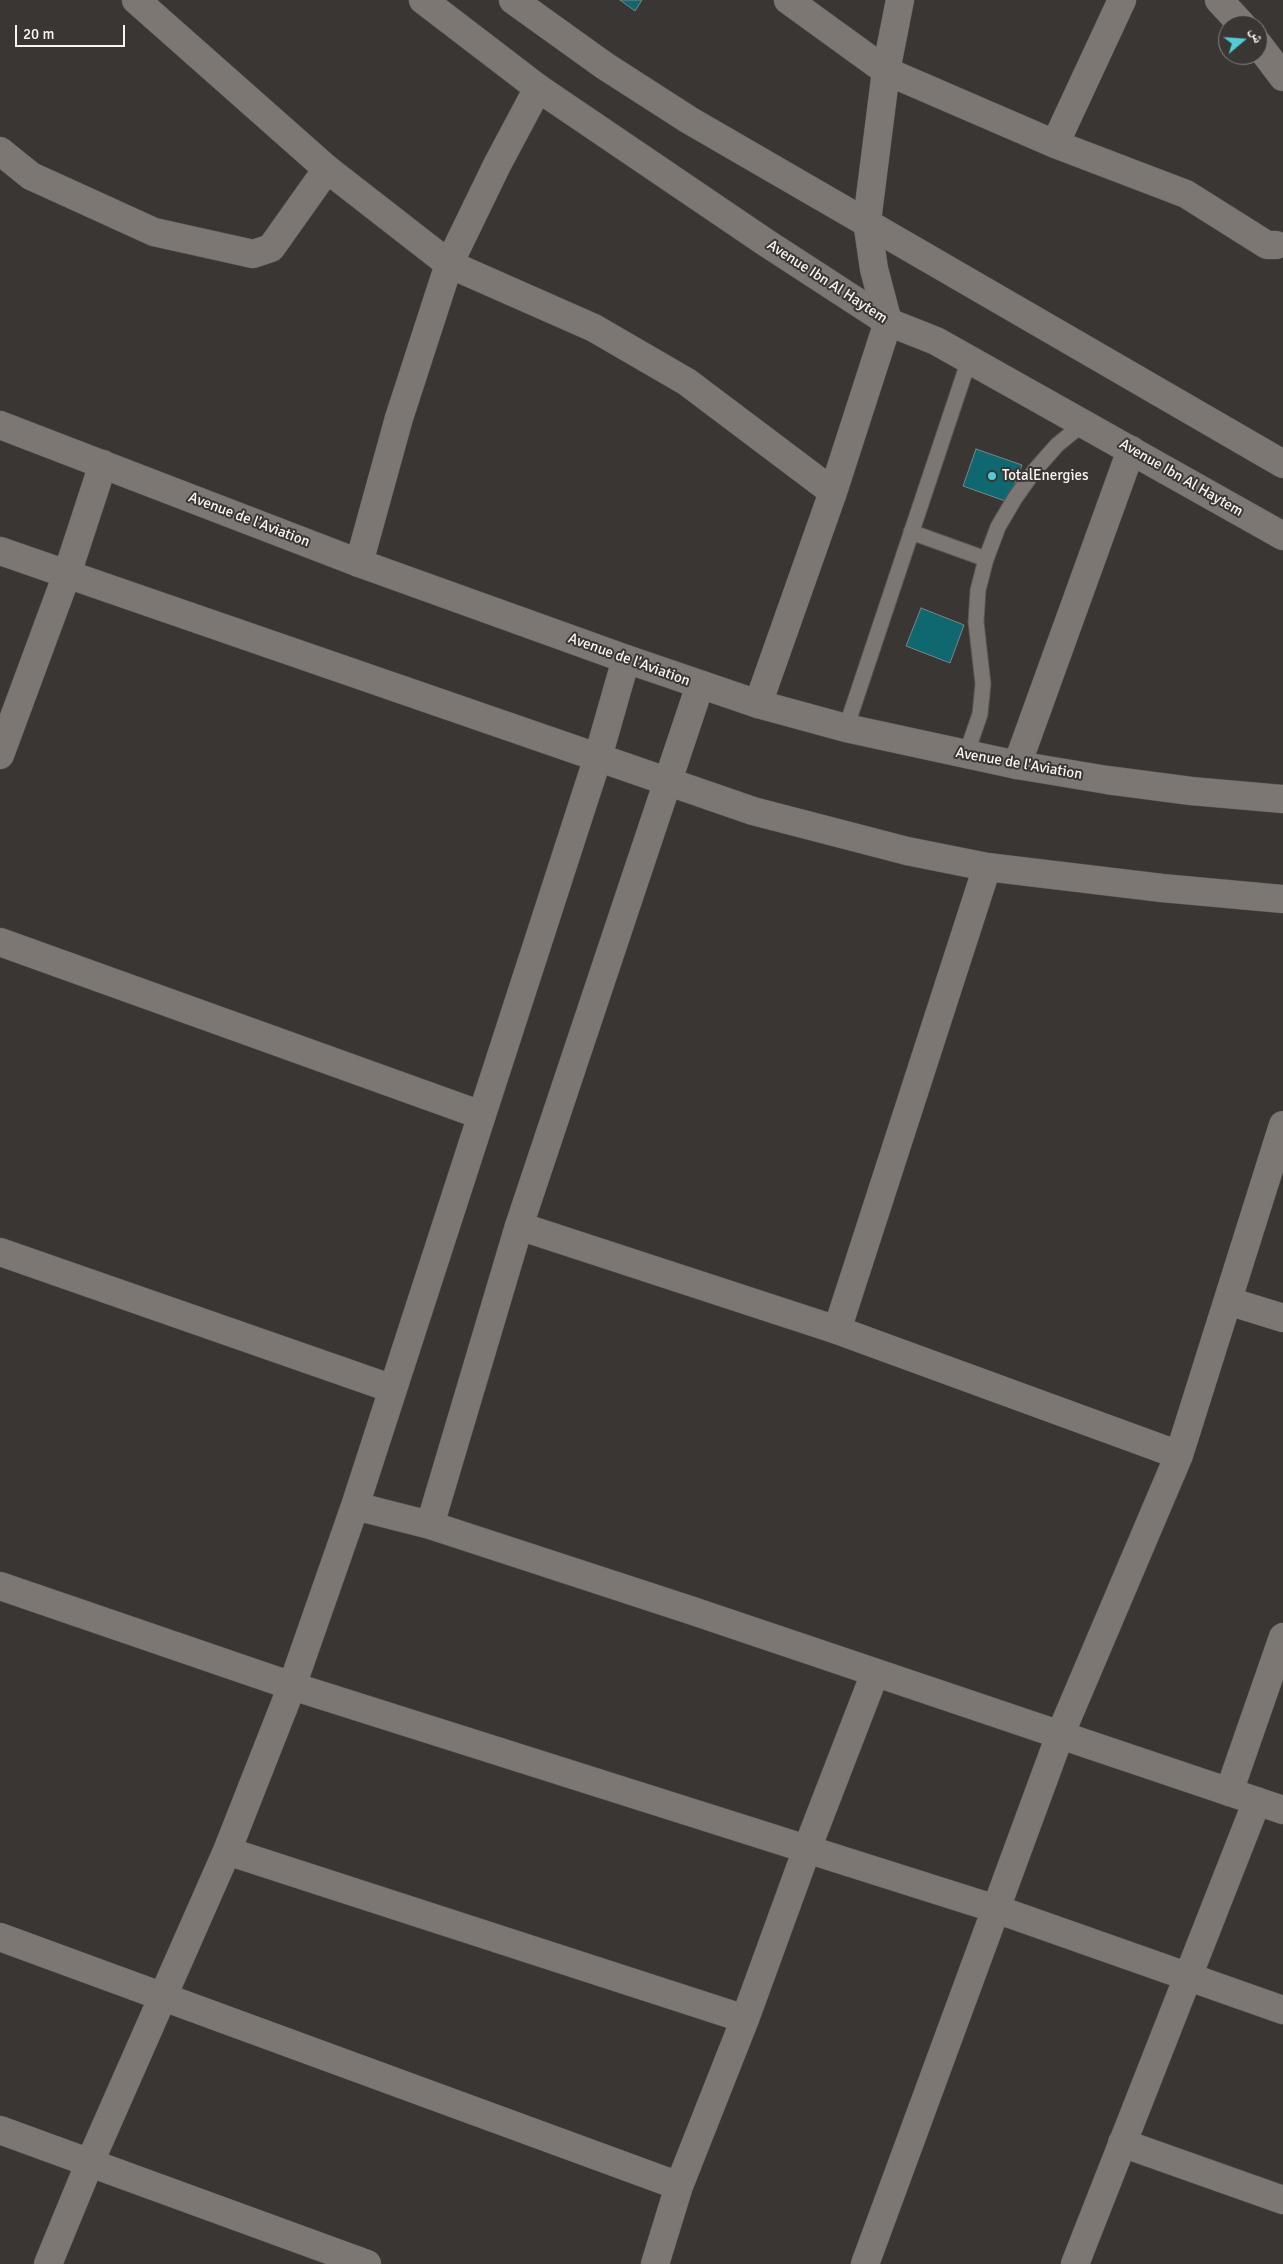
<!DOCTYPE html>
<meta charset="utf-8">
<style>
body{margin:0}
#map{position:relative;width:1283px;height:2264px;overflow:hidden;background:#3a3633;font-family:Signika,"Noto Naskh Arabic",sans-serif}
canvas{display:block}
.north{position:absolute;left:1218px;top:15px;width:50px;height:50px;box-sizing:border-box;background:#3a3633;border:1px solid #86827f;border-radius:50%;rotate:72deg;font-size:14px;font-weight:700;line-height:20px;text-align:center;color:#f7f4f2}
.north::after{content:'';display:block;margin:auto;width:18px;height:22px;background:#52cbd7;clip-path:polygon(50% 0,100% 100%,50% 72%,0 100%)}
.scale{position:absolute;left:15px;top:25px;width:110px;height:22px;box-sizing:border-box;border:2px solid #f7f4f2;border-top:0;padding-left:6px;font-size:15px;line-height:18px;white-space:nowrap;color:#f7f4f2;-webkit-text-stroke:4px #3a3633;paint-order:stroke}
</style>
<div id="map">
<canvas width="1283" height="2264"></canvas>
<div class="north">ش</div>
<div class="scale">20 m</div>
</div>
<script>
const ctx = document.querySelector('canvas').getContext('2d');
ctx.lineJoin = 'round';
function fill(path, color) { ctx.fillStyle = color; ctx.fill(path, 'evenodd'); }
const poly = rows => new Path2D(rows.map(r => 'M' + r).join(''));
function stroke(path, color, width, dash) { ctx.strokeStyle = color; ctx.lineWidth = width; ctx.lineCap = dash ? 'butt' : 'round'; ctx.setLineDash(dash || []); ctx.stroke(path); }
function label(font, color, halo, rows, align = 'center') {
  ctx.font = font + ' Signika,sans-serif'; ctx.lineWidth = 4; ctx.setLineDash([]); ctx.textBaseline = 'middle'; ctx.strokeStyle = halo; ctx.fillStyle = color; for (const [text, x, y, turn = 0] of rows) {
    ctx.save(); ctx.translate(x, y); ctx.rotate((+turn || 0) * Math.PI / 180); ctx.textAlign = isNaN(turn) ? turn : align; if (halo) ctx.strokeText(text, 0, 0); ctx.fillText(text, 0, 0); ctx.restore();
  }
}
const building = poly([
 [620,0,642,0,635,11,620,0],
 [976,449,1022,465,1008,502,963,486,976,449],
 [921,608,964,625,950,663,906,646,921,608]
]);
fill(building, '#0f686f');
stroke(building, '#7c8484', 1);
const service = poly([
 [911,532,986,559],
 [846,728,969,360],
 [966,755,980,714,983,684,976,622,978,590,986,559,998,527,1015,498,1035,470,1057,445,1084,423]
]);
const minor = poly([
 [136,0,327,169,449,264,594,328,687,382,833,492],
 [788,0,886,71,1055,144,1186,194,1267,245,1276,245],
 [1219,0,1242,25],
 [1258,44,1283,77],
 [1055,144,1122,0],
 [0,151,31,176,154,232,253,254,271,248,327,169],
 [0,551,753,811,907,851,987,867,837,1330],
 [359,563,399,418,449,264,497,165,538,88],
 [758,704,833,492,888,322,874,269,867,221,886,71,900,0],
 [0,755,67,574,103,464],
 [1017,765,1131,450],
 [987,867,1162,888,1283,899],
 [0,942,481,1115],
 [519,1226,837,1330,1179,1455],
 [0,1252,393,1389],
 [1228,1301,1283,1318],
 [355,1506,430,1525,690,1610,1283,1810],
 [430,1525,519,1226,700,685],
 [0,1586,292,1686,996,1909,1283,2010],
 [1229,1792,1283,1637],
 [227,1851,745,2019],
 [0,1937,679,2186],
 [0,2130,367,2264],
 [1122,2143,1283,2200],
 [48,2264,90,2162,227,1851,292,1686,355,1506,393,1389,598,757,626,659],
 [655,2264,679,2186,745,2019,807,1849,875,1673],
 [865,2264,1060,1735,1179,1455,1283,1125],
 [1075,2264,1257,1801]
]);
const tertiary = poly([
 [423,0,538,88,765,242,888,322,936,341,1283,536],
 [513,0,605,66,689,120,1283,464],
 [0,425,359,563,626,659,758,704,846,728,1017,765,1107,780,1191,791,1283,799]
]);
stroke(service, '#595552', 17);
stroke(minor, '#595552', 29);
stroke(tertiary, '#595552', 29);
stroke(service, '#7c7773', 15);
stroke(minor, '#7c7773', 28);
stroke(tertiary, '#7c7773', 28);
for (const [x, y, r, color] of [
 [992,476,5,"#52cbd7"]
]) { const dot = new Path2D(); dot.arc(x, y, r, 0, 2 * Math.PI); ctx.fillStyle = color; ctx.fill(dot); stroke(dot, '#3a3633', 2); }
label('15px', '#f7f4f2', '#3a3633', [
 ["Avenue Ibn Al Haytem",827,282,33],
 ["Avenue Ibn Al Haytem",1181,478,30],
 ["Avenue de l'Aviation",249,520,21],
 ["Avenue de l'Aviation",629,660,20],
 ["Avenue de l'Aviation",1019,764,10]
]);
label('15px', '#f7f4f2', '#3a3633', [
 ["TotalEnergies",1002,476]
], 'left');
</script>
